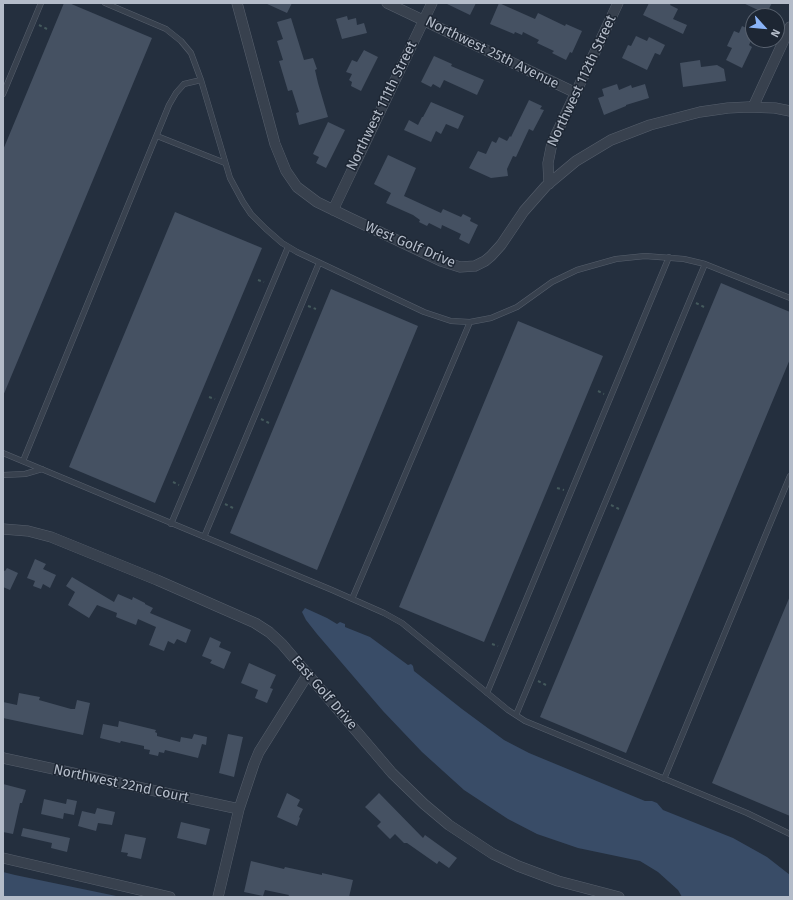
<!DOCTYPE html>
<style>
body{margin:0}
#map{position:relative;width:793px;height:900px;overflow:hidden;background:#242f3e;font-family:"Fira Sans",sans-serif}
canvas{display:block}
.frame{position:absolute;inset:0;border:4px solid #b4bcc9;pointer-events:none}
.north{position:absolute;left:745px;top:8px;width:40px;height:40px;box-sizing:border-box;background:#1d2633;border:1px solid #59626f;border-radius:50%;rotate:117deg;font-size:11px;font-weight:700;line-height:16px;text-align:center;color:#b4bcc9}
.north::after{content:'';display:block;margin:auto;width:14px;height:18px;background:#8ab4f8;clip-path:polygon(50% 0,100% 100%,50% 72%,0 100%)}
</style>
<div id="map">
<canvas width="793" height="900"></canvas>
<div class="frame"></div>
<div class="north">N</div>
</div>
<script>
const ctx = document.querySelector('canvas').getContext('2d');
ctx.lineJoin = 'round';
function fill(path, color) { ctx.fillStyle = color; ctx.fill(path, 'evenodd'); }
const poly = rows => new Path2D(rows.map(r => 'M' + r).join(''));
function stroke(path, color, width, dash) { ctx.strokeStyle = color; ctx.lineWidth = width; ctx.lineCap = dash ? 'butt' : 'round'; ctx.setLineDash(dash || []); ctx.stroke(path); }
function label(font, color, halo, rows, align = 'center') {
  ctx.font = font + ' "Fira Sans",sans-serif'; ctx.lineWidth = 3; ctx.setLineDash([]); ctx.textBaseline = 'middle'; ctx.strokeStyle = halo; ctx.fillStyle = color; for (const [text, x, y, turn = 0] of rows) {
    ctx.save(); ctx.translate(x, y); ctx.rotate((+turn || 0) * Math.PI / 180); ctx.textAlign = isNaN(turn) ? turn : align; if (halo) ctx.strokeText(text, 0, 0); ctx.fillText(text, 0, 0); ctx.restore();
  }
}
fill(poly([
 [305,608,327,618,337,624,340,622,345,624,345,627,370,637,408,665,411,664,413,666,414,671,462,709,504,740,529,753,645,801,652,801,657,803,663,810,733,838,767,857,790,875,790,897,682,897,678,890,658,872,640,861,578,848,537,834,508,819,464,790,422,752,383,711,317,634,306,620,302,612],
 [3,872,15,875,121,897,5,897,3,896]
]), '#394c67');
fill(poly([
 [64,3,69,3,152,38,3,396,3,150],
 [265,3,292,3,287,13],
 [445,3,476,3,470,15],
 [499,3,535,19,538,13,565,26,566,24,582,31,572,53,570,52,566,60,552,53,554,51,537,43,539,40,523,32,522,35,515,32,514,34,490,24],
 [649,3,671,3,670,5,678,9,673,19,687,25,683,34,643,15],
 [743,3,772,3,765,16,755,16,758,10],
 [347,16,348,20,356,18,357,25,364,23,367,33,342,39,336,19],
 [291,18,304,60,313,58,317,69,315,70,318,83,328,117,299,125,296,113,299,112,292,90,288,91,279,61,283,60,277,41,283,39,277,22],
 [742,26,753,31,753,36,749,45,752,47,742,68,726,60,732,48,727,46,734,31,739,33],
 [636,36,647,41,649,37,665,45,660,55,655,53,647,70,622,58,628,45,631,46],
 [364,50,378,57,361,91,351,86,352,82,349,80,352,74,346,72,352,60,357,62],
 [434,56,452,64,451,66,484,80,477,95,444,80,440,88,433,84,431,87,421,82],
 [700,60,701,67,717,65,724,69,726,81,683,87,680,63],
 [617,84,619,90,631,85,632,88,645,84,649,98,626,105,626,106,604,115,598,98,604,96,602,89],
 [529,100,542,106,540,109,544,110,533,131,529,129,516,157,513,156,507,169,508,176,491,178,469,168,478,151,486,154,492,141,496,143,499,137,507,141,510,136,511,137],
 [431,102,464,116,458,129,446,124,441,134,436,131,431,142,404,130,409,120,418,125,422,117,423,117],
 [328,122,345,130,326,168,316,163,319,157,313,154],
 [388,155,416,168,404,196,441,213,443,209,461,217,463,214,471,218,470,221,478,225,469,244,459,239,461,234,442,225,441,229,429,223,427,226,419,222,420,220,413,215,386,203,391,193,374,184],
 [175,212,262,248,155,503,69,467],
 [721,283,790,312,790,359,626,753,540,717],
 [331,289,418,326,317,570,230,533],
 [518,321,603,356,484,642,399,607],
 [35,559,46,564,43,569,56,575,50,588,43,584,41,589,33,586,35,581,27,578],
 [7,568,18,573,10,590,3,587,3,570,5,571],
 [72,577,114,602,118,594,132,600,133,597,145,603,145,604,153,608,150,613,191,630,186,643,177,639,174,644,168,641,164,651,149,645,156,627,138,619,136,625,116,617,117,613,97,605,89,618,68,605,75,592,66,586],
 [790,596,790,816,712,783],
 [210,637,221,642,219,647,231,652,224,669,210,663,212,660,202,656],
 [249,663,276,675,270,688,273,689,267,703,255,698,258,690,241,683],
 [19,693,40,697,39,700,71,709,75,709,77,700,90,703,83,735,3,718,3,702,17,705],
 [119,721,156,730,155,732,157,733,157,736,180,742,181,737,192,739,194,734,207,737,206,745,202,744,198,758,165,750,164,753,159,752,158,756,149,754,150,750,144,749,144,746,121,741,120,743,100,738,103,724,118,727],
 [228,734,243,737,234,777,219,773],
 [3,784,26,790,22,803,20,803,13,834,3,832],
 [287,793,300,800,297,806,303,809,299,817,300,818,297,826,277,817],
 [379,793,423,838,425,835,457,858,449,868,439,861,437,864,407,843,404,843,395,834,390,839,377,826,381,822,365,807],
 [44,799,66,804,67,799,77,801,74,815,64,813,63,819,41,814],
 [97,808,115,812,112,825,98,823,96,831,78,826,82,811,95,814],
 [181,822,210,829,206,845,177,838],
 [23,828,70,838,67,852,51,848,52,843,21,836],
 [125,834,146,838,141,859,127,856,128,853,121,852],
 [251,861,284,869,285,867,322,875,322,873,353,880,349,897,288,897,289,895,265,890,263,896,244,892]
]), '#455162');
const lane = poly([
 [105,3,166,29,181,41,191,53,201,80,230,178,243,202,251,214,266,229,282,243,297,252,424,312,451,321,470,322,491,318,517,307,552,282,577,270,616,259,645,256,684,259,705,264,790,298],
 [3,94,41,3],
 [157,136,225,163],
 [3,453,332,590,384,613,402,623,508,710,525,721,747,813,790,834],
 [23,461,169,105,176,93,184,84,201,80],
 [3,475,25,474,42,469],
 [171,524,288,247],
 [204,537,319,263],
 [352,599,470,322],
 [487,693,669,257],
 [516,715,705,264],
 [664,779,790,476]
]);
const street = poly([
 [237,3,275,144,286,171,297,187,317,202,350,218,441,261,460,267,475,266,485,261,491,256,501,245,524,211,546,186,576,161,611,140,650,125,700,112,728,108,748,107,775,108,790,111],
 [387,3,576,93],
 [753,107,790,27],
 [549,184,548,163,552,143,618,3],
 [333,210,432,3],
 [3,529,28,531,51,537,157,580,255,623,269,632,282,644,392,773,424,804,449,825,493,854,518,866,558,881,619,897],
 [3,758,239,809],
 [3,858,170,897],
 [218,897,239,809,254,764,259,752,308,674]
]);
stroke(lane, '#565f6c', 6);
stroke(street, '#565f6c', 11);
stroke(poly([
 [39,25,47,29],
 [258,280,264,282],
 [696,303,704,307],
 [308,306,316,309],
 [598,391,604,394],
 [209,397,215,399],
 [261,419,269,423],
 [173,482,179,485],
 [557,488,564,490],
 [225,504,233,508],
 [611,505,619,509],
 [492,644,498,646],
 [538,681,546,685]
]), '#44595c', 2, [3, 3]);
stroke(lane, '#38414e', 5);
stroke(street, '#38414e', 10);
label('14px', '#b4bcc9', '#1d2633', [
 ["Northwest 25th Avenue",492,53,26],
 ["Northwest 112th Street",582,81,-65],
 ["Northwest 111th Street",382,106,-64],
 ["West Golf Drive",410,245,23],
 ["East Golf Drive",324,693,49],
 ["Northwest 22nd Court",121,784,12]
]);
</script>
